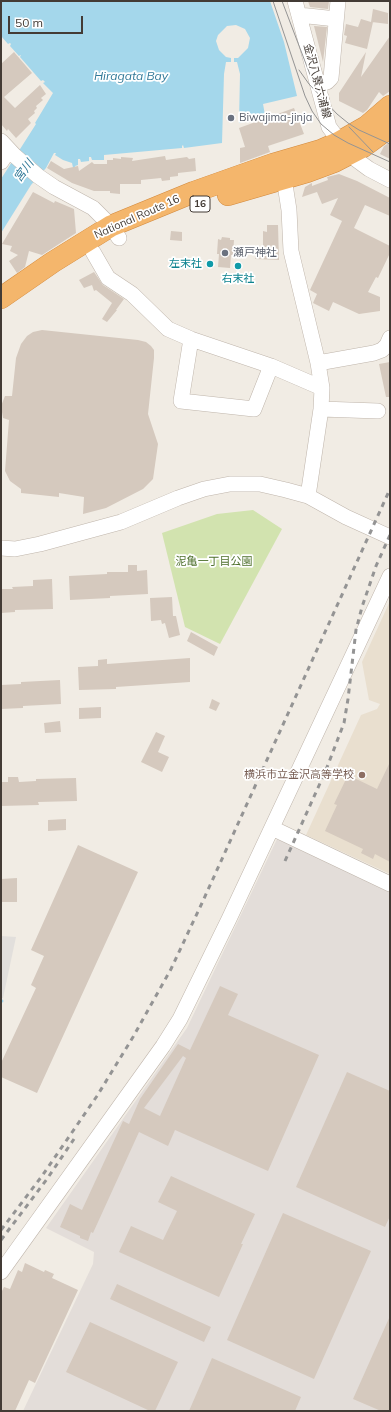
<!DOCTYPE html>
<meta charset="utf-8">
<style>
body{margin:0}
#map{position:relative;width:391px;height:1412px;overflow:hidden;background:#f1ece4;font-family:Mulish,sans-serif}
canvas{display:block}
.frame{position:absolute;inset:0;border:2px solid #433b35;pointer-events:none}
.scale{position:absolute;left:8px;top:16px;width:75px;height:18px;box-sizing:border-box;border:2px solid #433b35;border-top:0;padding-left:5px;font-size:12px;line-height:14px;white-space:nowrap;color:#433b35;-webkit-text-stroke:3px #fff;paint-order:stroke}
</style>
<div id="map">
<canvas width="391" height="1412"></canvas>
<div class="frame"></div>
<div class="scale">50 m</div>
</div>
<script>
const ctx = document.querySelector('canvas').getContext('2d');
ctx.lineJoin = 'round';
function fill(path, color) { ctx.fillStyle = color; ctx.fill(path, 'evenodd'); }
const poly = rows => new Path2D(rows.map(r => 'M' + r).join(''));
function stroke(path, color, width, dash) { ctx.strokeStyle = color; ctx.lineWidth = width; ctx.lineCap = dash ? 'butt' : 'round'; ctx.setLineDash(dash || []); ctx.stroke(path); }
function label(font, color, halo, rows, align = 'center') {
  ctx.font = font + ' Mulish,"Noto Sans JP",sans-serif'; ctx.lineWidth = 3.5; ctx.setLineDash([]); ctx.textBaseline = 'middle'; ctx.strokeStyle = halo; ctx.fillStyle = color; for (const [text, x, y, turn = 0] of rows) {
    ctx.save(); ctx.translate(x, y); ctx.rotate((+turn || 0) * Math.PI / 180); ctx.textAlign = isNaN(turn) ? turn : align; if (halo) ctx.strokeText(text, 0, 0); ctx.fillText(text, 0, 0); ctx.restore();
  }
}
fill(poly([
 [278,837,390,889,390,1411,23,1411,93,1264,94,1252,46,1228,187,1028]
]), '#e3ddd9');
fill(poly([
 [390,601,390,874,306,835,361,715,377,709,380,704,369,700,362,662]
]), '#e9dfcf');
fill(poly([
 [253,510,282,529,220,644,185,627,162,533,217,514]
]), '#d2e3af');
fill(poly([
 [1,936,16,937,3,998,1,998]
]), '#e2dfdc');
fill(poly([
 [1,1,270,1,284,42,297,96,263,104,265,115,239,123,240,74,237,62,234,62,234,58,238,58,248,48,250,38,245,29,236,25,227,26,218,35,216,41,219,50,226,57,231,58,231,62,226,62,224,74,222,143,184,148,183,145,182,146,182,148,104,155,104,160,92,160,91,157,89,157,89,161,81,162,80,159,78,159,78,165,75,166,76,172,74,172,72,163,63,160,55,155,56,153,54,153,46,168,31,185,1,233,1,179,36,124,35,123,53,93,43,83,45,82,43,80,41,81,20,57,21,55,19,56,10,46,11,44,10,43,8,44,1,36]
]), '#a4d7eb');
stroke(poly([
 [1,1001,2,1001]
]), '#a4d7eb', 3);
fill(poly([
 [308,1,329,1,328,9,310,7],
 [373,9,388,13,388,24,372,22,373,22,367,49,345,43,347,36,344,35,346,24,358,27,361,19,371,22],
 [314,26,327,27,323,62],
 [390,36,390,91,383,96,379,92,367,110,363,113,339,101,339,93,366,52,361,77],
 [14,52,32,73,4,97,15,108,40,85,46,94,41,98,43,100,36,106,37,108,34,111,35,113,28,119,31,123,16,138,8,129,7,131,1,124,1,64],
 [294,108,304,134,268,146,270,152,240,163,240,148,245,147,239,128],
 [390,142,390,159,380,154,384,146],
 [165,156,166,160,187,157,189,159,195,158,196,171,178,173,178,176,170,177,170,180,162,181,161,178,141,180,141,184,120,184,120,194,110,193,110,191,94,191,72,183,47,168,51,161,64,169,78,166,79,171,92,162,94,164,107,164,107,160,113,160,113,158,121,159,121,157,133,158,132,161],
 [339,174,357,181,390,198,390,216,365,205,354,228,390,246,390,253,378,278,376,277,368,292,380,297,380,311,359,314,333,302,329,311,313,303,317,294,310,290,342,221,330,215,338,198,322,204,317,192,302,197,305,187,310,184,312,183,312,186,328,180,327,177],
 [33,192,54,203,55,201,74,209,76,233,42,255,29,251,25,267,17,273,9,261,18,255,10,251,12,246,2,244],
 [267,225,278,225,279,260,255,259,256,247,263,248,263,231,267,232],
 [171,231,182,232,182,241,170,240],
 [222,237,230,238,230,240,234,240,233,255,231,255,230,268,218,267,219,254,217,254,218,239,221,240],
 [94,272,103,285,124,299,116,310,117,310,107,322,102,319,112,303,96,290,94,291,92,285,84,288,79,280],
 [42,330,138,340,146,342,151,346,154,350,154,358,148,414,158,444,153,479,143,489,106,508,83,514,84,497,59,493,59,497,21,493,21,489,10,481,5,471,9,420,3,418,1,406,5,396,12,396,16,358,21,344,27,336,33,332],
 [390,362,390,397,386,397,379,364],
 [128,565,137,565,137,571,147,570,148,594,110,596,110,598,70,600,69,576,107,574,107,572,128,572],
 [52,579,53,609,15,610,15,612,1,613,1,589,13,589,12,587,33,586,33,580],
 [172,597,173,616,176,616,180,635,169,638,165,623,162,624,161,620,151,621,150,598],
 [191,632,218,647,214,656,187,641],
 [190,658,190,682,116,687,116,689,79,690,78,667,98,666,98,660,107,659,107,664],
 [60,680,61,704,23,706,23,708,1,709,1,685,21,684,21,682],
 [212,699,220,703,216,711,209,708],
 [101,707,101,718,79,719,79,708],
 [60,721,61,732,45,733,44,723],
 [156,732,165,736,158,752,169,757,162,772,141,762],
 [390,762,390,862,375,854,373,859,361,853,363,849,325,831,337,805,334,804,348,775,377,789],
 [8,777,18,777,19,782,36,781,36,779,76,778,77,801,38,802,39,805,1,806,1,782,8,782],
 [66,819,66,830,48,831,48,820],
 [78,845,138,872,37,1093,1,1077,1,1063,36,988,31,985,44,956,31,950],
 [17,878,17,902,1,902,1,879],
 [220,986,238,994,228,1015,319,1055,268,1171,175,1130,168,1146,139,1132,93,1233,91,1232,88,1241,80,1238,80,1236,60,1227,70,1204,82,1210,123,1121,129,1124,140,1099,178,1044,190,1050],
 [183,1056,186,1058,160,1116,144,1108],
 [347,1072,390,1091,390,1216,385,1227,296,1187],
 [171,1176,255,1214,241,1244,243,1244,219,1297,119,1252,131,1226,163,1240,177,1211,158,1202],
 [283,1213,371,1251,314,1379,227,1340],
 [25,1263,44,1272,45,1270,54,1274,52,1278,78,1290,35,1383,29,1380,15,1411,1,1411,1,1293,4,1287,10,1289,18,1270,22,1272],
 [117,1284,211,1327,204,1342,110,1299],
 [390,1316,390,1411,381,1411,353,1399],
 [90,1322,178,1362,155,1411,150,1411,66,1372],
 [212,1358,301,1397,295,1411,189,1411]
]), '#d5c9be');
const minor = poly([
 [295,1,329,127,350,155,369,169,390,180],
 [299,15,336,19],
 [318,85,327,82,331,78,338,1],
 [1,141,15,156,38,176,54,187,93,208,111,226,119,238],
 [1,162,9,150],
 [284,178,289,210,291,251,318,363,322,388,321,409,308,496],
 [93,252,108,278,132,294,168,329,191,339,271,366,322,388],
 [191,339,181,401,254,409,271,366],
 [318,363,374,353,382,350,387,345,390,338],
 [321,409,378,411],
 [1,548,15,549,40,544,121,522,178,498,204,489,230,484,260,484,286,490,308,496,346,517,390,537],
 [272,828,390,884],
 [1,1272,163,1046,180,1019,229,919,390,576]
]);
const highway = poly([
 [228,195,307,172,334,162,363,147,390,127],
 [1,298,53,262,111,226,194,192,273,164,321,150,339,142,367,126,390,106]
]);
stroke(minor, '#bfb5ab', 16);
stroke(highway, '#d2893d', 22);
stroke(minor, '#fff', 15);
stroke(highway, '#f4b66c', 21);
stroke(poly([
 [273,1,305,96,312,111,321,124,334,135,348,143,390,162],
 [282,1,314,85],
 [299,70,309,84,337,114,348,123,359,130,390,144],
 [349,127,373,152]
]), '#949494', 1);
stroke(poly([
 [285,861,326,770,344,723,348,699,356,630,362,607,376,566,390,535],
 [1,1230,42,1176,97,1096,133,1037,171,969,202,903,390,489],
 [1,1240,47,1179,74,1139]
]), '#949494', 3, [5, 5]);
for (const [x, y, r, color] of [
 [231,118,4,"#6b7280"],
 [225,253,4,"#6b7280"],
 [210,264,4,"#0f9aa8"],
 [238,266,4,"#0f9aa8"],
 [362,775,4,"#8d6e63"]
]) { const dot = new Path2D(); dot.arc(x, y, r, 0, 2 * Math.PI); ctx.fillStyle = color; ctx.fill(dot); stroke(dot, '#fff', 1.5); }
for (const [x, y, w] of [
 [200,204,20]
]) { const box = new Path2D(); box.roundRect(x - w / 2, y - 8, w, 16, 3); ctx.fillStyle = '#fff'; ctx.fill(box); stroke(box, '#433b35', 1); }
label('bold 10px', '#433b35', null, [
 ["16",200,204]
]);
label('11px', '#433b35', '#fff', [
 ["金沢八景六浦線",317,81,75],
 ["National Route 16",137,217,-24]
]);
label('11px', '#5b616d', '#fff', [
 ["Biwajima-jinja",239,118],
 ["瀬戸神社",233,253]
], 'left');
label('11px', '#0d838f', '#fff', [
 ["左末社",202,264],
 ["右末社",238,279,"center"]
], 'right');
label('11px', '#4e702c', '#fff', [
 ["泥亀一丁目公園",214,562]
]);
label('11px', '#785e54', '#fff', [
 ["横浜市立金沢高等学校",354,775]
], 'right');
label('italic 12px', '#317998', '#fff', [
 ["Hiragata Bay",131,76],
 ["宮川",24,171,-54]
]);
</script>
